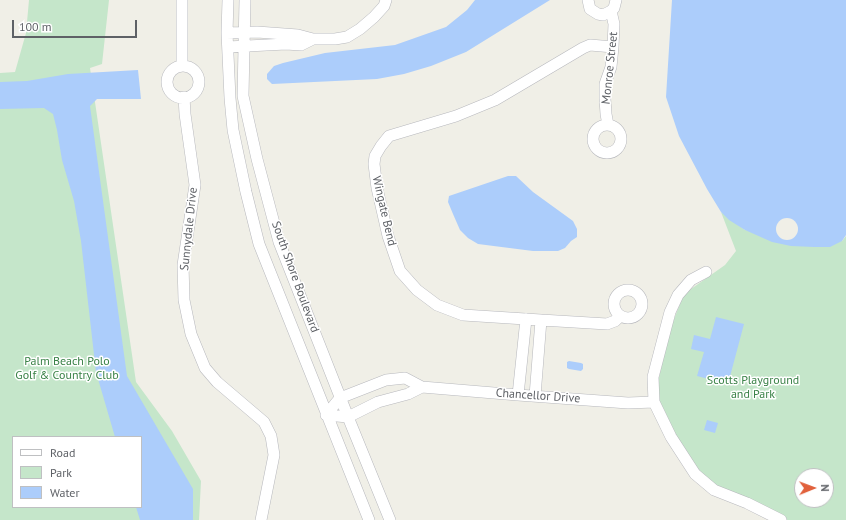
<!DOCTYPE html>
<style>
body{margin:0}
#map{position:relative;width:846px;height:520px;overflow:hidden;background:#f0efe7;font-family:"PT Sans",sans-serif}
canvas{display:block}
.legend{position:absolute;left:12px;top:436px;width:130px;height:72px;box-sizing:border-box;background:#fff;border:1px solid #bfc0c2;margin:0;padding:5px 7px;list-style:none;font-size:12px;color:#5e6166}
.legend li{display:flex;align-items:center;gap:8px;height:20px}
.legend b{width:20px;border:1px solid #bfc0c2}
.north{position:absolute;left:794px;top:468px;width:40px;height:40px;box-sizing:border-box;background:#fff;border:1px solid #bfc0c2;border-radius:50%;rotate:89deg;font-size:11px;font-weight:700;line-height:16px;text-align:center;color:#5e6166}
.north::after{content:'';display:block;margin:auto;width:14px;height:18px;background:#e1613c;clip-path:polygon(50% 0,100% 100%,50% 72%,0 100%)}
.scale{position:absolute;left:12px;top:20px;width:125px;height:18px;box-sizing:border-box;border:2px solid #5e6166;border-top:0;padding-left:5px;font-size:12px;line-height:14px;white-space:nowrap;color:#5e6166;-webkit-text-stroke:3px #fff;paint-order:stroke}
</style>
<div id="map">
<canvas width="846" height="520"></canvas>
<ul class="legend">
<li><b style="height:5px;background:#fff"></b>Road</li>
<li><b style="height:11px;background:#c5e6ca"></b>Park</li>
<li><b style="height:11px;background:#accdfb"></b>Water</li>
</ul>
<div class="north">N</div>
<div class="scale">100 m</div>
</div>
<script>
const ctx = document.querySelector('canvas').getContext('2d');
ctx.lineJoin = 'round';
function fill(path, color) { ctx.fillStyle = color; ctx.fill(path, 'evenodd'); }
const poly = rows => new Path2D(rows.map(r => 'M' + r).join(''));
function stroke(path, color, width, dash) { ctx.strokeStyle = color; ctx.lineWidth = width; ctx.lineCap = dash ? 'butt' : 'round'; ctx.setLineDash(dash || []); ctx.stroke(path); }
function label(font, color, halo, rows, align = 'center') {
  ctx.font = font + ' "PT Sans",sans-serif'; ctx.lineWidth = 3; ctx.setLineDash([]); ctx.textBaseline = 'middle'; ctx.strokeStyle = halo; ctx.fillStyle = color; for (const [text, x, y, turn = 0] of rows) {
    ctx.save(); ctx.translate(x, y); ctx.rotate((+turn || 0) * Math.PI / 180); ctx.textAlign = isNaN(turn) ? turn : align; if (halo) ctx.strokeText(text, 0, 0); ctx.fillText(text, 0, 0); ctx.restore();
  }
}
fill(poly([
 [29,0,109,0,102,64,90,68,136,382,172,431,201,481,199,520,0,520,0,73,15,72,26,33],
 [13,437,141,437,141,507,13,507],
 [721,212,745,230,842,241,846,236,846,520,774,520,699,481,654,402,668,334,684,294,725,265,736,251],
 [802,476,826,476,826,500,802,500]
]), '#c5e6ca');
fill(poly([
 [475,0,550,0,466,52,431,66,404,74,377,79,272,84,267,79,267,74,274,66,283,63,325,53,395,45,446,27,467,10],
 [672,0,846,0,846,235,842,241,830,247,814,247,791,246,772,242,745,230,729,220,721,212,707,189,679,136,666,97],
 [138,70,141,99,97,99,90,106,127,376,193,489,193,520,140,520,136,507,141,507,141,437,115,437,96,372,81,241,74,201,62,160,57,130,53,114,44,108,0,109,0,82,27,81,68,74],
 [508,176,516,176,533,192,573,221,577,229,577,237,571,241,565,248,558,251,533,251,478,244,468,238,460,230,453,214,448,202,449,196],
 [716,317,744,324,728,384,697,376,704,352,691,349,694,335,710,339],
 [569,361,581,363,583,364,583,369,581,371,569,369,567,368,567,362],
 [707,420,718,423,715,433,704,430]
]), '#accdfb');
fill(poly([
 '776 229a11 11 0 1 1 22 0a11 11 0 1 1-22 0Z'
]), '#f0efe7');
const minor = poly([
 [228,0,227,33,230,98,233,130,246,192,259,244,369,520],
 [245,0,243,96,257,159,279,242,348,417,390,520],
 [588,0,590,9,598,14,603,15,611,11,614,8,616,0],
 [227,33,257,32,298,35,313,39,335,39,347,37,360,29,374,17,384,6,386,0],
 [228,47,286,44,301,45,313,39],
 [613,47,590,45,583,48,495,100,456,116,389,136,381,146,375,156,374,164,377,188,388,236,400,271,417,290,437,305,463,315,541,320,607,324,615,321,620,316],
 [182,66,182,0],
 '167 82a16 16 0 1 1 32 0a16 16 0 1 1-32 0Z',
 [184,97,185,114,195,185,183,265,184,300,191,334,205,368,217,382,264,422,271,436,274,455,261,520],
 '593 139a14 14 0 1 1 28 0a14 14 0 1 1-28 0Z',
 [608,125,606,114,605,99,605,84,611,67,613,47,614,24,611,11],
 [706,272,691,280,678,295,670,312,653,377,654,402,671,437,695,474,714,490,747,503,781,520],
 '614 304a14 14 0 1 1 28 0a14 14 0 1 1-28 0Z',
 [518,395,526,319],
 [535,396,541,320],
 [326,415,340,398,386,380,405,378,422,387,518,395,628,403,654,402],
 [326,415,348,417,378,402,408,394,422,387]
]);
stroke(minor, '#b7b8bd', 12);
stroke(minor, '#fff', 11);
label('12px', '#5e6166', '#fff', [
 ["Monroe Street",610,68,-84],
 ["Wingate Bend",384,211,77],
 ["Sunnydale Drive",189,229,-84],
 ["South Shore Boulevard",295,277,70],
 ["Chancellor Drive",538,396,4]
]);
label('12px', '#3a8247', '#fff', [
 ["Palm Beach Polo",67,362],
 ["Golf & Country Club",67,376],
 ["Scotts Playground",753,381],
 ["and Park",753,395]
]);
</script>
